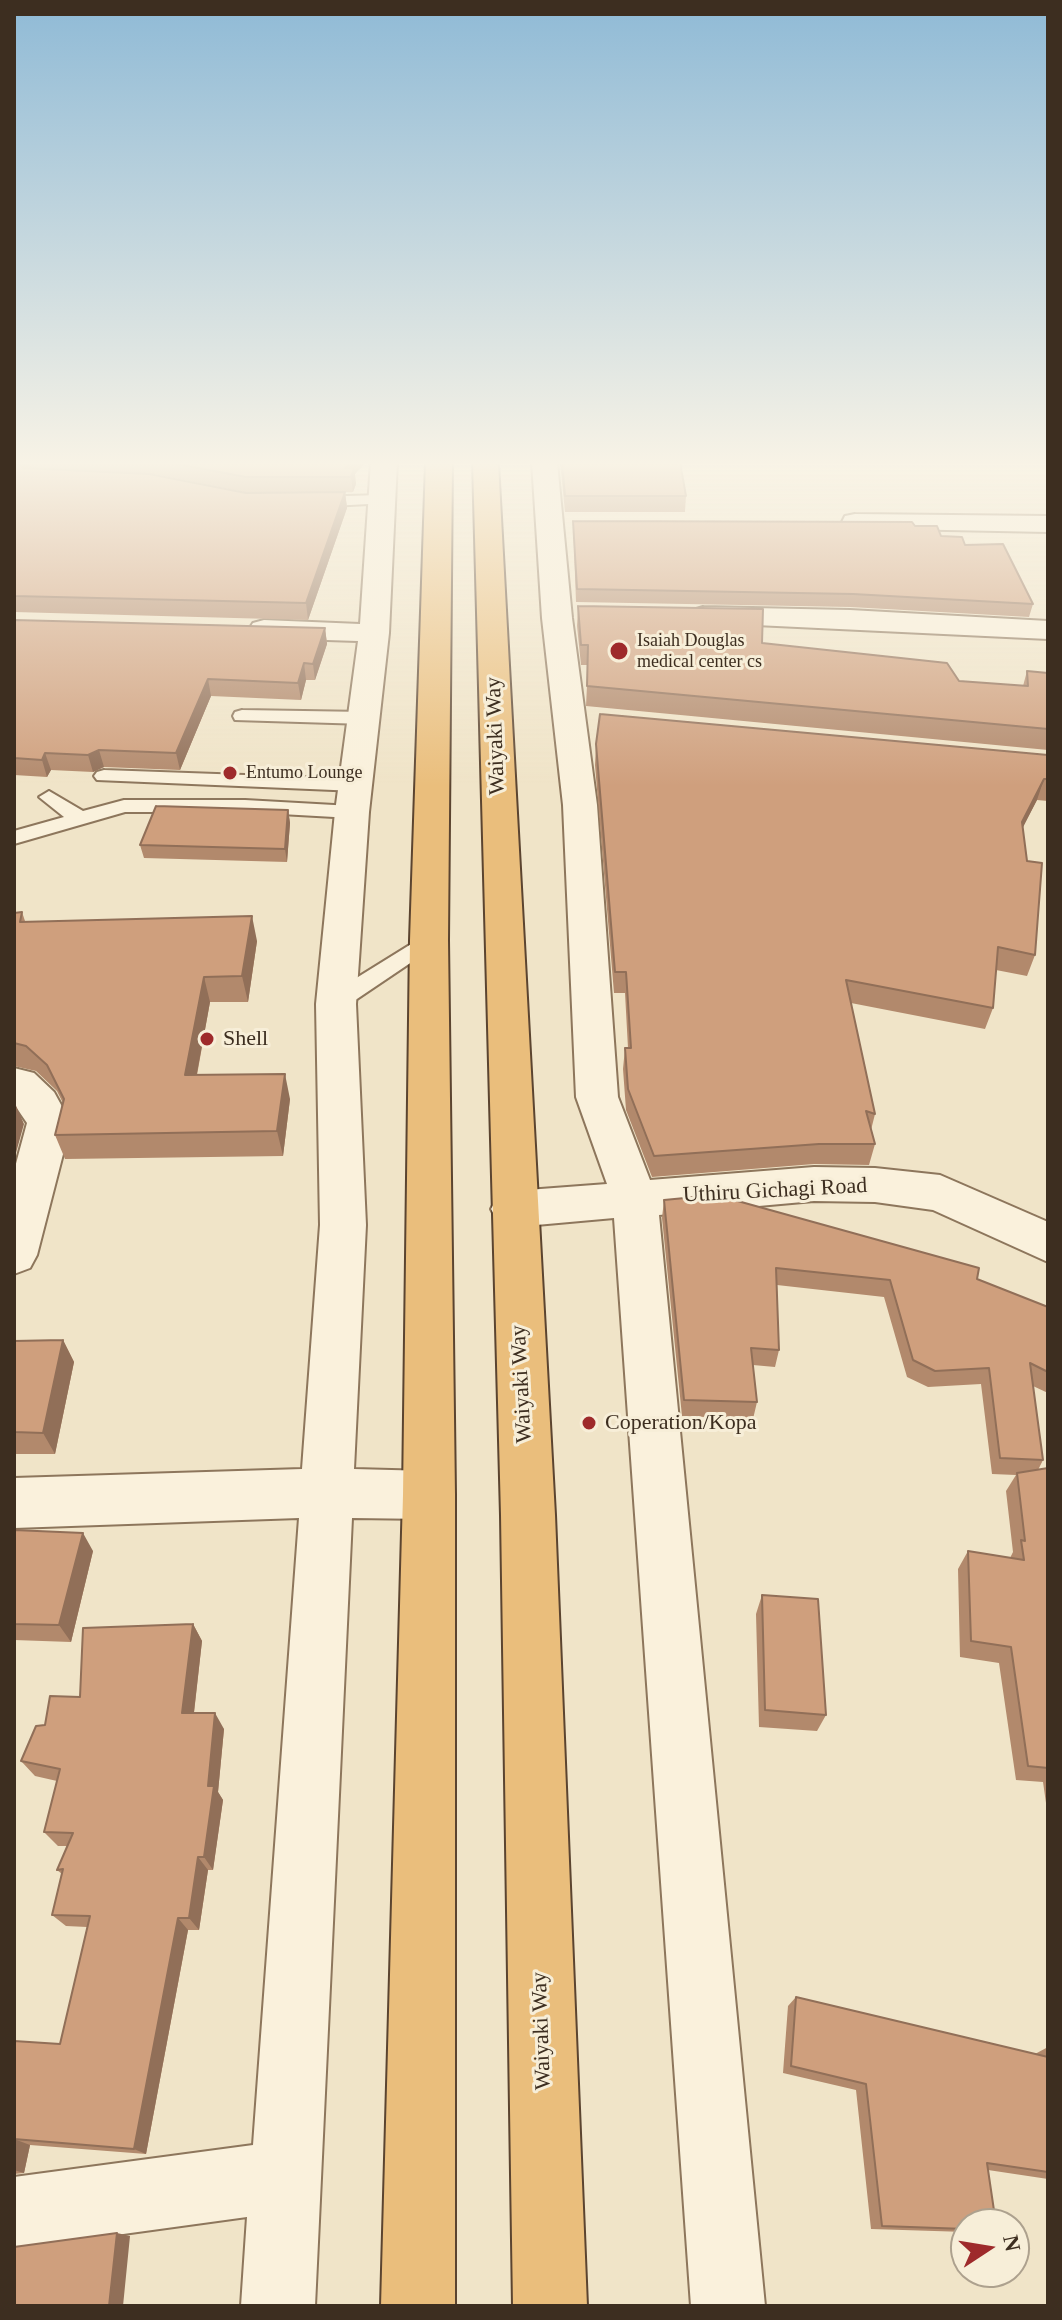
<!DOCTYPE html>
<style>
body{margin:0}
#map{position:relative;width:1062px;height:2320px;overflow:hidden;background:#f0e4c8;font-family:Georgia,serif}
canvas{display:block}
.frame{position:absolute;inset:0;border:16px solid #3d2e20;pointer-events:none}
.north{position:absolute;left:950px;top:2208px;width:80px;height:80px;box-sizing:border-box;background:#f7eed8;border:2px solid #ada18e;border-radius:50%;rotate:78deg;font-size:22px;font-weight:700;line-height:32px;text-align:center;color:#3d2e20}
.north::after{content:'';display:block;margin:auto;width:28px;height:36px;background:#9e2a2b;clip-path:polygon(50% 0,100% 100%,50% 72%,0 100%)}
</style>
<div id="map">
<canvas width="1062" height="2320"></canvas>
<div class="frame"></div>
<div class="north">N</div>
</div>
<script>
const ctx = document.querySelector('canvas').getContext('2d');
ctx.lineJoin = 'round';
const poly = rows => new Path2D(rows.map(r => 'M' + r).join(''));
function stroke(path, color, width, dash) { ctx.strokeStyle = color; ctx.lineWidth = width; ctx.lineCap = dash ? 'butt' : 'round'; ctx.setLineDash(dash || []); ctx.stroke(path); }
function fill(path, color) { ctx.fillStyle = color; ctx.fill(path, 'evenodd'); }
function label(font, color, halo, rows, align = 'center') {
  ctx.font = font + ' Georgia,serif'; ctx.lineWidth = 6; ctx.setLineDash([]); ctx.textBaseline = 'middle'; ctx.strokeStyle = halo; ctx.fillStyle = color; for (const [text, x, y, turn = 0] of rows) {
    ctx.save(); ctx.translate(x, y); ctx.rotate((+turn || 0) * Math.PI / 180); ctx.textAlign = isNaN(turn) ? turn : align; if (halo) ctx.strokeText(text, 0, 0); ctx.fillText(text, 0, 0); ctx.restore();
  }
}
const service = poly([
 [381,495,387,497,387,503,313,507,305,502,313,497,381,495],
 [242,710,365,712,375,718,365,724,235,720,233,716,235,712,242,710],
 [104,770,357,779,367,785,357,791,97,780,94,776,97,772,104,770],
 [49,791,83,811,124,800,245,800,352,806,362,812,352,818,245,812,125,812,14,844,14,831,64,817,39,797,49,791],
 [429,933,437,935,440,940,437,945,345,1007,329,1007,325,1001,329,995,429,933]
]);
const minor = poly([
 [371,462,397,462,389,633,369,812,356,1004,366,1225,354,1469,429,1471,448,1478,455,1495,448,1512,429,1519,352,1518,315,2306,241,2306,247,2217,14,2249,14,2177,253,2145,299,1518,14,1528,14,1478,302,1469,320,1225,316,1004,335,812,358,641,264,638,253,635,249,629,253,623,264,620,360,624,371,462],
 [532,462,557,462,572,618,597,805,618,1097,650,1180,814,1167,875,1168,940,1175,1048,1222,1048,1262,933,1210,875,1202,814,1201,659,1215,765,2306,691,2306,614,1218,514,1227,498,1222,491,1209,498,1196,514,1191,607,1184,576,1097,563,805,542,618,532,462],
 [855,514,1048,516,1048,532,845,528,842,522,845,516,855,514],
 [703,607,850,610,1048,621,1048,639,693,622,688,616,693,610,703,607],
 [14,1068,34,1073,54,1092,71,1123,37,1255,30,1268,14,1274,14,1171,27,1123,14,1104,14,1068]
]);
const trunk = poly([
 [426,462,452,462,448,940,455,1495,455,2306,381,2306,403,1495,410,940,426,462],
 [473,462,498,462,555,1515,587,2306,513,2306,501,1515,473,462]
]);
stroke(service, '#8d765c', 4);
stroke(minor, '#8d765c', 4);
stroke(trunk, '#5b4430', 4);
fill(service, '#faf1dc');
fill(minor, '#faf1dc');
fill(trunk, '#eabe7c');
fill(poly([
 [14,462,366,462,355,474,356,484,353,492,248,493,153,474,117,473,246,493,345,492,347,508,308,620,14,612],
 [560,462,680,462,686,496,685,512,565,512],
 [573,521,915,526,965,545,1033,604,1029,617,850,607,576,602],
 [578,606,762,643,959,681,1023,686,1027,671,1048,673,1048,750,586,706,588,665,581,665,577,626],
 [14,620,325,628,327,644,315,680,306,680,301,700,211,696,180,770,104,767,93,772,51,770,47,777,14,775],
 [596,744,1048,755,1048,801,1037,800,1022,828,1035,955,1027,976,996,970,993,1008,985,1029,851,1003,875,1114,871,1130,875,1144,869,1165,814,1164,652,1177,626,1110,623,1069,625,1048,628,1048,625,993,614,993,595,765],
 [288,810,290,823,287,862,144,858,140,845],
 [22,912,25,921,257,941,248,1002,210,1002,197,1075,290,1099,283,1156,65,1159,55,1135,63,1103,57,1091,36,1071,14,1066,14,913],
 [664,1200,977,1279,1048,1307,1048,1393,1033,1386,1043,1460,1038,1470,1048,1468,1048,1817,1043,1782,1016,1780,999,1663,960,1657,958,1569,968,1551,1010,1558,1013,1552,1006,1491,1016,1475,992,1474,981,1384,928,1387,907,1377,884,1297,777,1285,779,1350,775,1367,753,1365,757,1402,753,1419,682,1416,662,1218],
 [63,1340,74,1362,55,1454,14,1454,14,1341],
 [14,1530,93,1551,71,1642,14,1640],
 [762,1595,826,1715,817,1731,759,1727,756,1614],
 [193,1624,202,1641,194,1713,224,1729,218,1792,223,1800,213,1870,208,1870,199,1930,188,1930,146,2154,30,2145,24,2173,14,2174,14,2041,60,2044,87,1927,66,1926,52,1915,62,1874,57,1870,67,1846,58,1846,44,1832,57,1781,35,1776,21,1761,45,1725,80,1697],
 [796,1997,1035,2054,1048,2047,1048,2179,988,2170,966,2224,966,2232,871,2229,856,2090,783,2073,788,2006]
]), '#b2896c');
fill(poly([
 [17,462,30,462,32,470,21,478],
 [351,462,366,462,355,474,356,484,353,492,351,477,345,468],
 [345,492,347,508,308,620,306,603],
 [325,628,327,644,315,680,313,664],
 [304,663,306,680,301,700,298,683],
 [208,679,211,696,180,770,176,753],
 [99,750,104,767,93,772,88,755],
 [45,753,51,770,47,777,42,760],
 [1044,779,1037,800,1015,843,1022,822],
 [288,810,290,823,287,862,285,849],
 [252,916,257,941,248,1002,242,976],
 [204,977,210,1002,192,1100,185,1075],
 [285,1074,290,1099,283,1156,277,1131],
 [14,1101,24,1124,14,1160],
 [63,1340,74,1362,55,1454,43,1433],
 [83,1533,93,1551,71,1642,59,1625],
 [193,1624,202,1641,192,1729,182,1713],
 [215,1713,224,1729,218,1792,223,1800,213,1870,204,1857,208,1786],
 [198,1857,208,1870,199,1930,189,1918],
 [178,1918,188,1930,146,2154,134,2149],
 [14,2139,30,2145,24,2173,14,2170],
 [117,2233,130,2236,123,2306,109,2306]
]), '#916f58');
const building = poly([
 [14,462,17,462,23,468,149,474,246,493,345,492,306,603,14,596,14,462],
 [166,462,351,462,345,468,354,468,351,477,246,477,166,462],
 [562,462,680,462,686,496,565,496,562,462],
 [573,521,912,522,915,526,937,526,941,536,962,537,965,545,1003,544,1033,604,853,594,577,589,573,521],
 [578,606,763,609,762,643,947,663,959,681,1028,686,1027,671,1048,673,1048,729,587,686,588,645,581,645,578,606],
 [14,620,325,628,313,664,304,663,298,683,208,679,176,753,99,750,88,755,45,753,42,760,14,758,14,620],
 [600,714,1048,755,1048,779,1044,779,1022,822,1027,861,1042,863,1035,955,998,947,993,1008,846,980,875,1114,866,1111,875,1144,819,1144,654,1156,628,1089,625,1048,631,1048,626,972,615,972,596,744,600,714],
 [156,806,288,810,285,849,140,845,156,806],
 [22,912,20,922,252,916,242,976,204,977,185,1075,285,1074,277,1131,55,1135,64,1099,47,1065,26,1046,14,1043,14,913,22,912],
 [716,1195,979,1268,977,1279,1048,1307,1048,1372,1030,1363,1043,1460,1000,1458,989,1368,935,1371,913,1360,890,1280,776,1268,779,1350,751,1348,757,1402,684,1400,664,1200,716,1195],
 [63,1340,43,1433,14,1432,14,1341,63,1340],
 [1048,1468,1048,1768,1028,1766,1011,1647,971,1641,968,1551,1024,1560,1021,1540,1025,1541,1017,1473,1048,1468],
 [14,1530,83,1533,59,1625,14,1624,14,1530],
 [762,1595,818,1599,826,1715,765,1710,762,1595],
 [193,1624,182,1713,215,1713,208,1786,214,1786,204,1857,198,1857,189,1918,178,1918,134,2149,14,2139,14,2041,60,2044,90,1916,52,1915,63,1869,57,1870,73,1833,44,1832,60,1769,21,1761,36,1726,45,1725,50,1696,80,1697,83,1628,193,1624],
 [796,1997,1048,2057,1048,2172,987,2163,996,2224,966,2224,966,2229,882,2226,866,2084,791,2066,796,1997],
 [117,2233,109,2306,14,2306,14,2247,117,2233]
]);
fill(building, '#cf9f7d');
stroke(building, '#916f58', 2);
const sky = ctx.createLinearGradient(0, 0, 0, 786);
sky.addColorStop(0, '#8fbad6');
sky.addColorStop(0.59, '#f8f3e6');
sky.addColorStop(1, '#f8f3e600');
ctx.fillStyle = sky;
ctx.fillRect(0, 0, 1062, 786);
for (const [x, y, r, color] of [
 [619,651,10,"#9e2a2b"],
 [230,773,8,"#9e2a2b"],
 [207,1039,8,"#9e2a2b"],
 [589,1423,8,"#9e2a2b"]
]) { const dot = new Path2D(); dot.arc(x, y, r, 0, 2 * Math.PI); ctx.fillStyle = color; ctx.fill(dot); stroke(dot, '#f7eed8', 3); }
label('18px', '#3d2e20', '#f7eed8', [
 ["Isaiah Douglas",637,641],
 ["medical center cs",637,662],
 ["Entumo Lounge",246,773]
], 'left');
label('22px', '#3d2e20', '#f7eed8', [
 ["Waiyaki Way",496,736,-92],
 ["Uthiru Gichagi Road",775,1191,-3],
 ["Waiyaki Way",522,1384,-93],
 ["Waiyaki Way",542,2031,-92]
]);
label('22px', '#3d2e20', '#f7eed8', [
 ["Shell",223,1039],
 ["Coperation/Kopa",605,1423]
], 'left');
</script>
